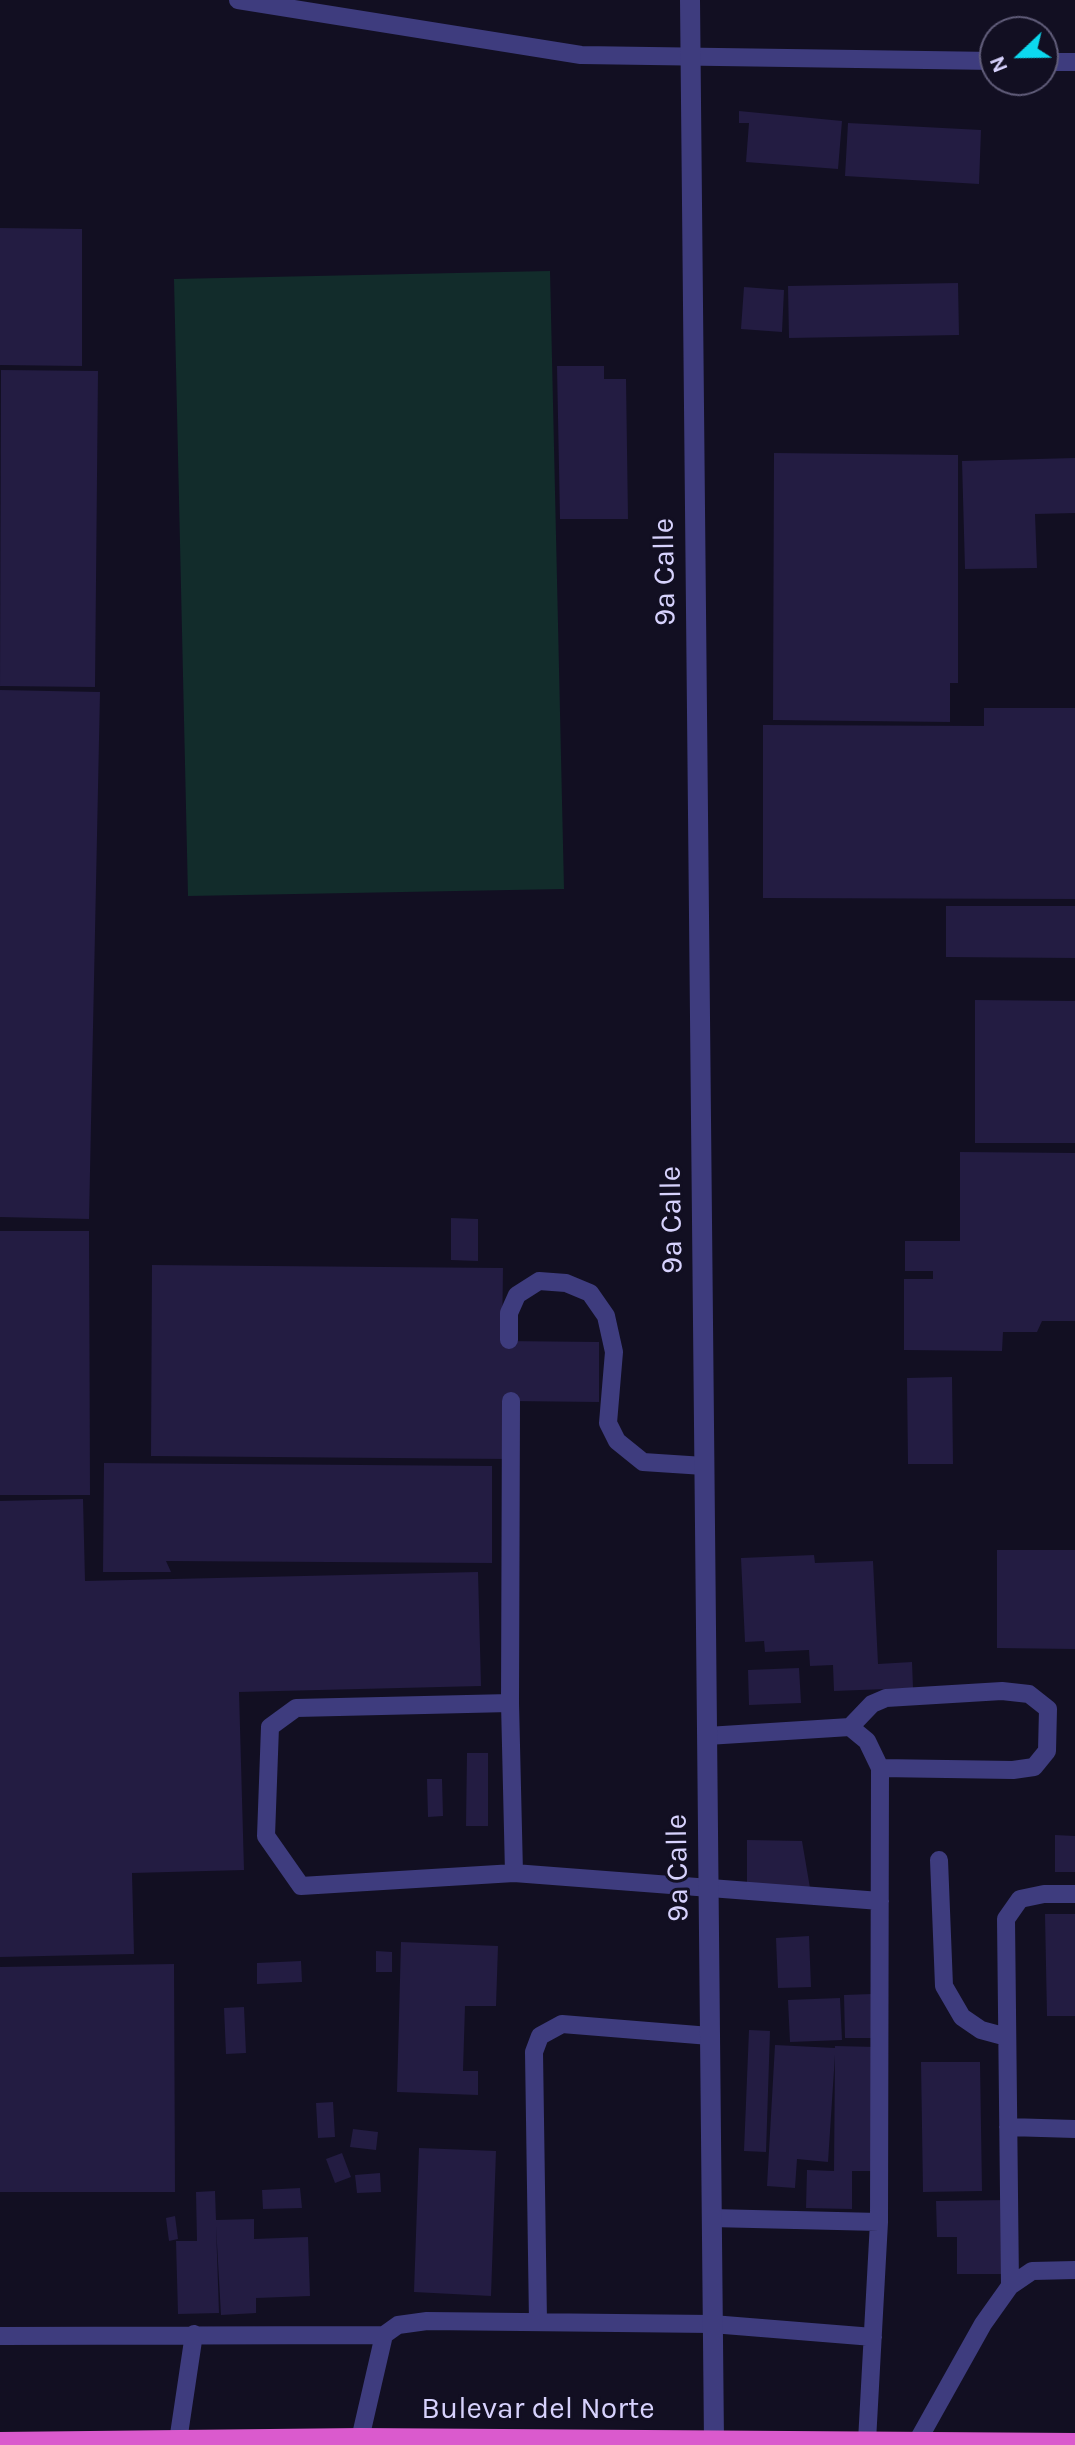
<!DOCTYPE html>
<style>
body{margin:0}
#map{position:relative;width:1075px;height:2445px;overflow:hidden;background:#120f22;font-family:Karla,sans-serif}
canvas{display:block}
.north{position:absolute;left:979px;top:16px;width:80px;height:80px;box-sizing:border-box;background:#120f22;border:2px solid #615d7a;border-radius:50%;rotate:248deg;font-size:22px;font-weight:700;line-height:32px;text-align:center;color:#d7d2fd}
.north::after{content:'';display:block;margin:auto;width:28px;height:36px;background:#0cd9ef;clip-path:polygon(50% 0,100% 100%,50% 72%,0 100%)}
</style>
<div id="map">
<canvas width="1075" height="2445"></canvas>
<div class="north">N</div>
</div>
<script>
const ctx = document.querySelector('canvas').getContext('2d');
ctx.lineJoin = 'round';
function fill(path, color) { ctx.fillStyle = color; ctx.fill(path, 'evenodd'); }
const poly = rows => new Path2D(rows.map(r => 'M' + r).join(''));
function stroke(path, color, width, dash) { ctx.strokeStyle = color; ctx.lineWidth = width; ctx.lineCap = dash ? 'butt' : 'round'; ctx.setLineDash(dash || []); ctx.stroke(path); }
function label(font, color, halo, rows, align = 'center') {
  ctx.font = font + ' Karla,sans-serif'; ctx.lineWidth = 6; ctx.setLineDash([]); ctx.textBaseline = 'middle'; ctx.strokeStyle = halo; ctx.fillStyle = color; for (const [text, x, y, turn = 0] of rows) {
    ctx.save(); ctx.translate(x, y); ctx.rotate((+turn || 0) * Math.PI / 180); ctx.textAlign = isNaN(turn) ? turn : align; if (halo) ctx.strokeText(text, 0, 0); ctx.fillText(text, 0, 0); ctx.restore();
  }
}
fill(poly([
 [550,271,564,889,188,896,174,279]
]), '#122c2b');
fill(poly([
 [739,111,842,121,838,169,746,162,749,123,739,123],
 [848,123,981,130,979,184,845,176],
 [0,228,82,229,82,366,0,365],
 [958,283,959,335,789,338,788,286],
 [744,287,784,290,782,332,741,329],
 [557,366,604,366,604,379,626,379,628,519,560,519],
 [1,370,98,371,95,687,0,686],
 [774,453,958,455,958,683,950,683,950,722,773,720],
 [1075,458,1075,513,1035,514,1037,568,965,569,962,461],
 [0,690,100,692,89,1219,0,1217],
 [984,708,1075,708,1075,899,763,898,763,725,984,726],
 [946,906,1075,906,1075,958,946,957],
 [975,1000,1075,1001,1075,1143,975,1143],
 [960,1152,1075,1153,1075,1321,1042,1321,1037,1332,1003,1332,1002,1351,904,1350,904,1279,933,1279,933,1271,905,1271,905,1241,960,1241],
 [451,1218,478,1219,478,1261,451,1260],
 [0,1231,89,1231,90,1495,0,1495],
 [152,1265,503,1268,502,1341,599,1342,599,1402,509,1401,508,1459,151,1456],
 [952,1377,953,1464,908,1464,907,1378],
 [104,1463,492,1466,492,1563,166,1561,171,1572,103,1572],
 [83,1499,85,1581,478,1572,481,1686,239,1692,244,1870,132,1873,134,1954,0,1957,0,1501],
 [997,1550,1075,1550,1075,1649,997,1648],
 [814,1555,815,1563,873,1561,878,1664,912,1662,913,1688,834,1691,833,1665,810,1666,809,1650,765,1652,764,1641,745,1642,741,1558],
 [799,1668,801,1703,749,1705,748,1670],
 [467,1753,488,1753,488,1826,466,1826],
 [427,1779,442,1779,443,1816,428,1817],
 [1055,1835,1075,1836,1075,1872,1055,1872],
 [747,1840,802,1841,810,1888,747,1888],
 [1045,1914,1075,1914,1075,2016,1047,2016],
 [809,1936,811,1987,778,1988,776,1938],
 [401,1942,498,1946,496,2006,465,2006,463,2071,478,2071,478,2095,397,2092],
 [376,1951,392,1952,392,1972,376,1972],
 [301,1961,302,1982,257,1984,257,1963],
 [174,1964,175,2192,0,2192,0,1967],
 [872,1994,873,2038,845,2038,844,1995],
 [840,1998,842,2040,790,2042,788,2000],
 [244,2007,246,2053,226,2054,224,2008],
 [749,2030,770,2031,766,2152,744,2151],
 [775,2045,835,2048,835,2046,877,2047,875,2171,852,2171,852,2209,806,2208,807,2170,834,2171,835,2055,828,2162,797,2159,795,2188,767,2186],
 [921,2062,980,2062,982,2191,923,2192],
 [333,2102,335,2137,318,2138,316,2103],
 [353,2129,378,2132,376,2150,350,2147],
 [419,2148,496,2151,491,2296,414,2292],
 [342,2153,351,2177,335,2183,326,2159],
 [380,2173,381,2192,357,2193,355,2175],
 [300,2188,302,2208,263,2209,262,2190],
 [215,2191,216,2220,254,2219,254,2239,308,2237,310,2296,256,2298,256,2313,221,2315,216,2226,219,2313,178,2314,176,2241,197,2241,196,2192],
 [1009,2200,1009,2274,957,2274,957,2237,937,2237,936,2201],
 [175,2216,178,2239,169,2241,166,2218]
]), '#231c42');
stroke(poly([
 [238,0,581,55,995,61],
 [1043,62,1075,62],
 [509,1340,509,1313,517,1295,539,1281,566,1283,590,1293,606,1316,614,1352,608,1423,617,1441,643,1462,704,1466],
 [511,1401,510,1703,514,1873],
 [510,1703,296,1708,270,1727,266,1836,301,1886,514,1873,880,1901],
 [850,1727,872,1704,886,1698,1002,1691,1029,1694,1048,1709,1047,1751,1034,1767,1013,1770,880,1768],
 [707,1736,850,1727,867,1741,880,1768,879,2222,867,2441],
 [939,1860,944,1986,962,2017,981,2030,1007,2037],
 [1008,2127,1075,2129],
 [711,2218,879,2222],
 [1010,2286,1006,1919,1020,1899,1044,1894,1075,1894],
 [538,2322,534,2052,540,2036,562,2024,710,2036],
 [0,2336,384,2335],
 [360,2439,384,2335,398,2325,427,2321,712,2324,873,2337],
 [178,2441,194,2334],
 [917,2442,983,2324,1010,2286,1032,2271,1075,2270]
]), '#3e3c7e', 18);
stroke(poly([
 [690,0,714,2440]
]), '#3e3c7e', 20);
stroke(poly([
 [0,2443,360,2439,1075,2444]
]), '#da5acd', 22);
label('30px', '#d7d2fd', '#120f22', [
 ["9a Calle",665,572,-91],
 ["9a Calle",672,1220,-91],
 ["9a Calle",678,1868,-91],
 ["Bulevar del Norte",538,2409]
]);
</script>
